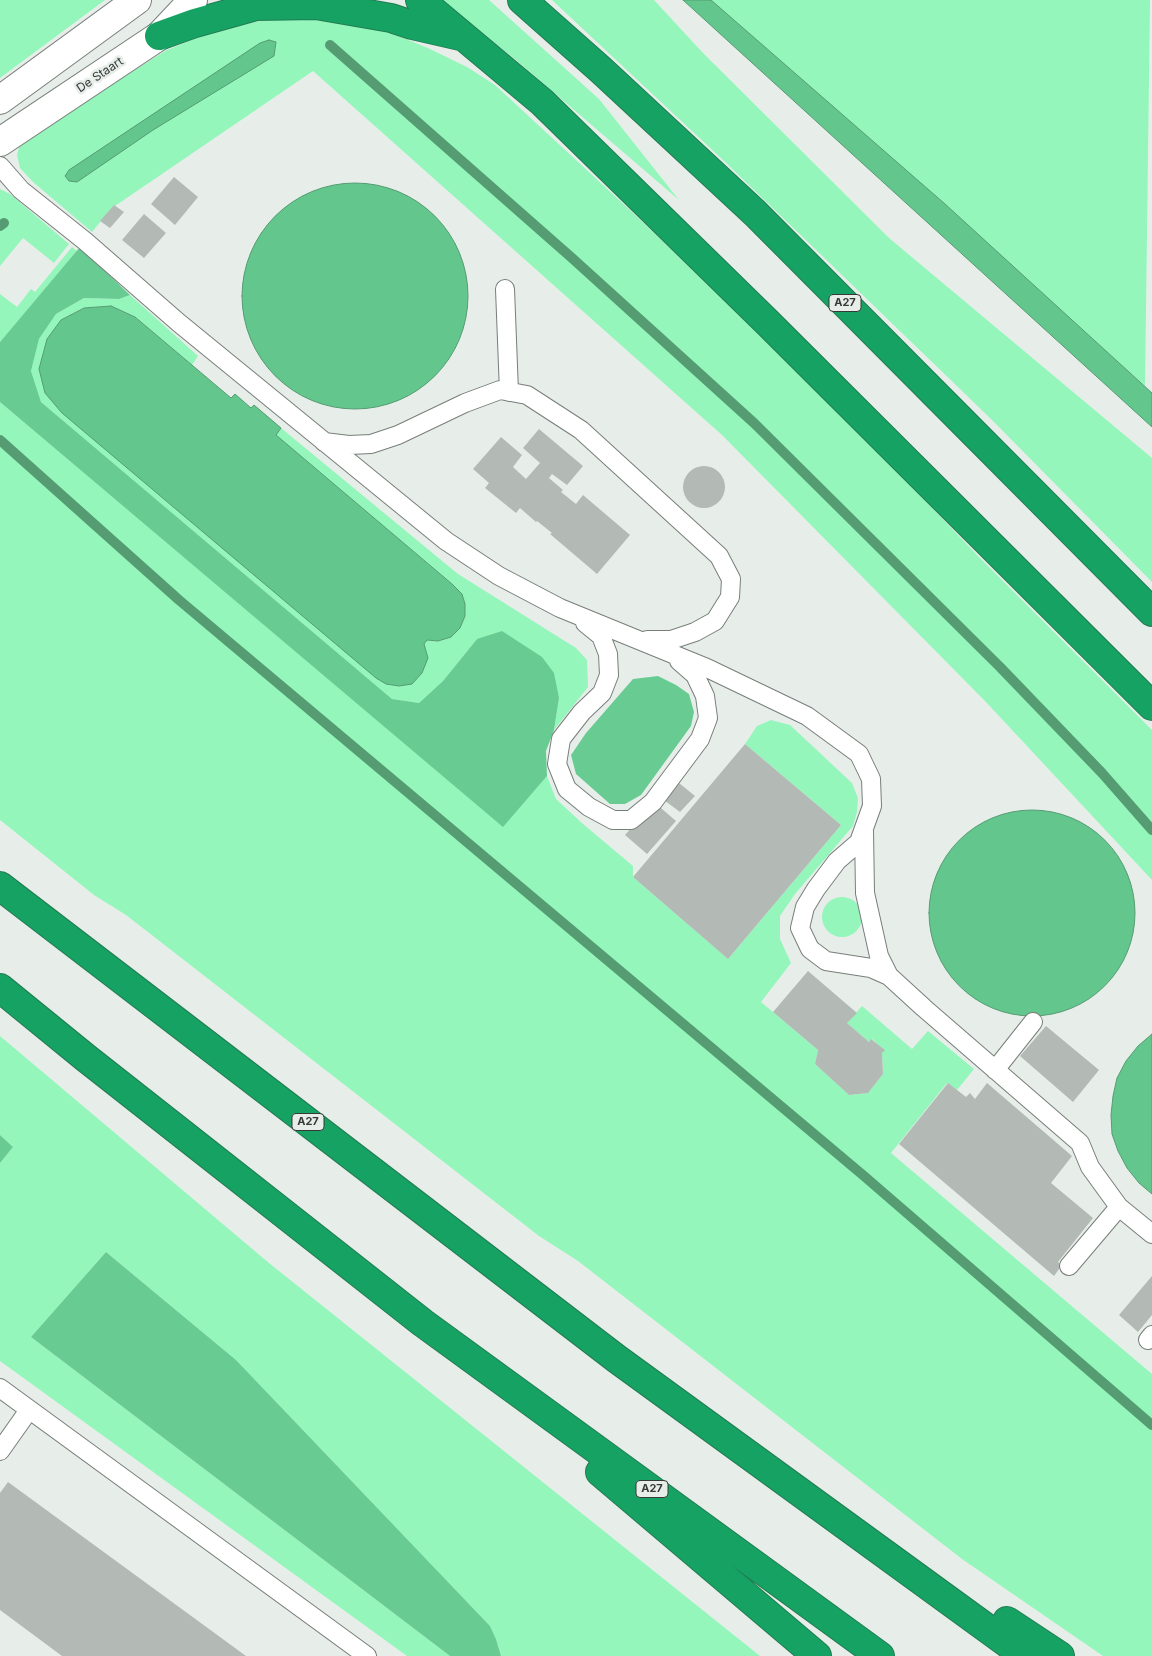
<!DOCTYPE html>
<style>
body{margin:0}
canvas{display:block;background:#e7eee9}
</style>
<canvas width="1152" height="1656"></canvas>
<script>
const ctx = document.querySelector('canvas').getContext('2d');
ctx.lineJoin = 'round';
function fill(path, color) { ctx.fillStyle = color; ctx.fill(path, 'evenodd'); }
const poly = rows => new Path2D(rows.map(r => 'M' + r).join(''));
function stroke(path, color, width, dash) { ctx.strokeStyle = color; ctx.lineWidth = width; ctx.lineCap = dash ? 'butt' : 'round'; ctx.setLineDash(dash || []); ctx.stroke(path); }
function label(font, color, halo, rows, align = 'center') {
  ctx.font = font + ' Inter,sans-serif'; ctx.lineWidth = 5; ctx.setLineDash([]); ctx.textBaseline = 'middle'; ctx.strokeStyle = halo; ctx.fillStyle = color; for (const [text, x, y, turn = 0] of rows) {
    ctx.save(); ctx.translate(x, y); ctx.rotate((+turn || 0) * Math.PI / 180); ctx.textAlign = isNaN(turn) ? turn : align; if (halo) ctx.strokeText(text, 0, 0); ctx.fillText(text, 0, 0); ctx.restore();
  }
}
fill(poly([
 [0,0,105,0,0,78],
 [441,0,489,0,599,99,679,200,516,60],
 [552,0,654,0,703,53,889,238,1152,458,1152,582,990,418,724,161],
 [709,0,1150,0,1145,386],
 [327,19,382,29,430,49,467,67,495,85,631,211,812,382,978,556,1152,730,1152,880,985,701,722,435,313,71,115,206,114,205,92,232,33,182,20,168,17,155,20,143,165,51,213,31,265,20],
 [0,189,10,194,69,244,54,263,23,238,0,266],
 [72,247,77,251,0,342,0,294,17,307,31,289,35,292],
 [130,295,198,356,192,365,135,317,111,306,83,308,61,320,47,339,424,644,427,639,438,641,460,628,465,616,465,604,462,594,452,584,275,435,281,428,458,574,576,648,587,660,588,687,554,730,559,698,477,639,443,681,419,703,392,699,41,402,31,371,39,339,56,314,84,298,119,299],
 [0,402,503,826,547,776,556,799,583,824,633,866,633,877,728,959,841,825,745,744,757,726,771,720,790,725,852,783,858,798,857,812,853,826,795,894,780,916,780,939,791,963,761,1002,818,1050,815,1064,849,1095,868,1093,883,1074,882,1053,884,1050,872,1039,869,1042,847,1023,862,1006,912,1049,928,1031,974,1069,957,1090,947,1083,891,1153,1152,1374,1152,1656,1103,1656,962,1559,578,1261,539,1236,126,915,94,895,0,820],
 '822 917a20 20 0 1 1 40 0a20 20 0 1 1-40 0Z',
 [0,1036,269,1263,760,1656,501,1656,496,1639,490,1626,236,1360,106,1252,31,1337,450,1656,407,1656,0,1361,0,1163,13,1147,0,1135]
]), '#94f6bb');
fill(poly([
 [80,247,130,295,119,299,84,298,56,314,39,339,31,371,41,402,392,699,419,703,443,681,477,639,502,631,542,657,554,673,559,698,554,730,546,751,547,776,503,827,0,402,0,342],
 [658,676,676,685,689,694,694,712,691,726,641,795,625,804,610,804,576,774,571,755,586,733,633,679],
 [0,1135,13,1147,0,1163],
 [106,1252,236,1360,490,1626,496,1639,501,1656,450,1656,31,1337]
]), '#68cb92');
const water = poly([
 [683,0,711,0,945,204,1152,393,1152,427,683,0],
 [269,40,276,42,274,56,153,130,77,182,69,181,65,176,69,170,260,43,269,40],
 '242 296a113 113 0 1 1 226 0a113 113 0 1 1-226 0Z',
 [111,306,135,317,231,398,235,394,251,408,254,405,281,428,276,435,452,584,462,594,465,604,465,616,460,628,451,637,438,641,427,640,424,644,428,658,422,673,412,684,399,686,386,684,376,678,62,413,45,393,39,369,47,339,61,320,84,308,111,306],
 '929 913a103 103 0 1 1 206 0a103 103 0 1 1-206 0Z',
 [1152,1034,1152,1194,1139,1183,1127,1168,1118,1151,1112,1134,1111,1115,1113,1096,1117,1078,1126,1061,1138,1046,1152,1034]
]);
fill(water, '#63c68d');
stroke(water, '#569c73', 1);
stroke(poly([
 [330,45,572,258,754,423,1000,667,1102,773,1152,830],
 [0,226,4,223],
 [0,440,179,600,864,1176,1152,1425]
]), '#569c73', 10);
fill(poly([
 [174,177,198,197,175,225,151,204],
 [114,205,124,212,110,228,100,221],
 [144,214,166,233,144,258,122,240],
 [539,429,583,466,567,485,552,474,549,478,563,490,561,492,576,504,583,495,630,535,597,574,550,534,552,533,537,521,536,522,520,508,516,513,485,488,489,483,473,469,501,437,522,455,513,467,526,479,540,463,523,448],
 '683 487a21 21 0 1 1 42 0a21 21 0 1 1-42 0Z',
 [745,744,841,825,728,959,633,877],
 [679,783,695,796,680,812,664,800],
 [654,802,676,821,647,854,625,835],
 [808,971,857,1013,847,1023,869,1042,871,1039,885,1050,882,1053,883,1074,868,1093,849,1095,815,1064,818,1050,773,1012],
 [1046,1026,1099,1070,1073,1102,1020,1056],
 [948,1083,966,1097,970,1093,975,1099,987,1083,1072,1156,1051,1183,1093,1218,1058,1262,1062,1265,1054,1276,899,1144],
 [1152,1276,1152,1315,1138,1332,1119,1315],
 [8,1482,246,1656,62,1656,0,1610,0,1493]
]), '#b3b9b5');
const service = poly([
 [0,166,21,190,85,241,179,323,446,541,499,576,560,608,707,668,807,716,859,754,871,779,872,806,859,842,837,861,816,889,805,907,800,928,810,949,826,961,871,968,889,976,924,1008,1080,1143,1090,1167,1119,1207,1152,1234],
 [505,289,509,392],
 [324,442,349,445,371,444,398,435,465,403,500,390,527,395,581,430,719,556,731,579,730,597,715,621,695,632,671,640,647,640],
 [585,623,601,636,608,654,609,675,602,693,582,712,561,739,557,764,567,789,589,807,613,820,631,820,653,802,700,739,708,718,705,696,695,675,679,661],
 [864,831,865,893,879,956,889,976],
 [995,1070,1033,1022],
 [1069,1266,1119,1207],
 [1148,1340,1152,1335],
 [0,1388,367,1656],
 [0,1451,29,1410]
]);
const secondary = poly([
 [0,100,137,0],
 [0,142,159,36,193,0]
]);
const motorway = poly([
 [420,0,542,102,768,323,1152,706],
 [522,0,601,70,755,213,1152,612],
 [159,36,195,23,256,6,316,5,391,18,412,25,460,36],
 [0,886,617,1359,1025,1656],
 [0,988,86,1058,423,1323,880,1656],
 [600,1472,817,1656],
 [1007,1621,1060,1656]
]);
stroke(service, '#787e7a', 20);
stroke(secondary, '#787e7a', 30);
stroke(motorway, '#227d53', 30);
stroke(service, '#fff', 18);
stroke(secondary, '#fff', 28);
stroke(motorway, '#16a262', 28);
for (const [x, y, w] of [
 [845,303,32],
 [308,1122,32],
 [652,1489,32]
]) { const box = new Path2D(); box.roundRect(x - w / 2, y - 8.5, w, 17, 4); ctx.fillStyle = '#e7eee9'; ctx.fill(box); stroke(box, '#373937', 1); }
label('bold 11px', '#373937', null, [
 ["A27",845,303],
 ["A27",308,1122],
 ["A27",652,1489]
]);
label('12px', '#373937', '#e7eee9', [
 ["De Staart",100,75,-34]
]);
</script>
